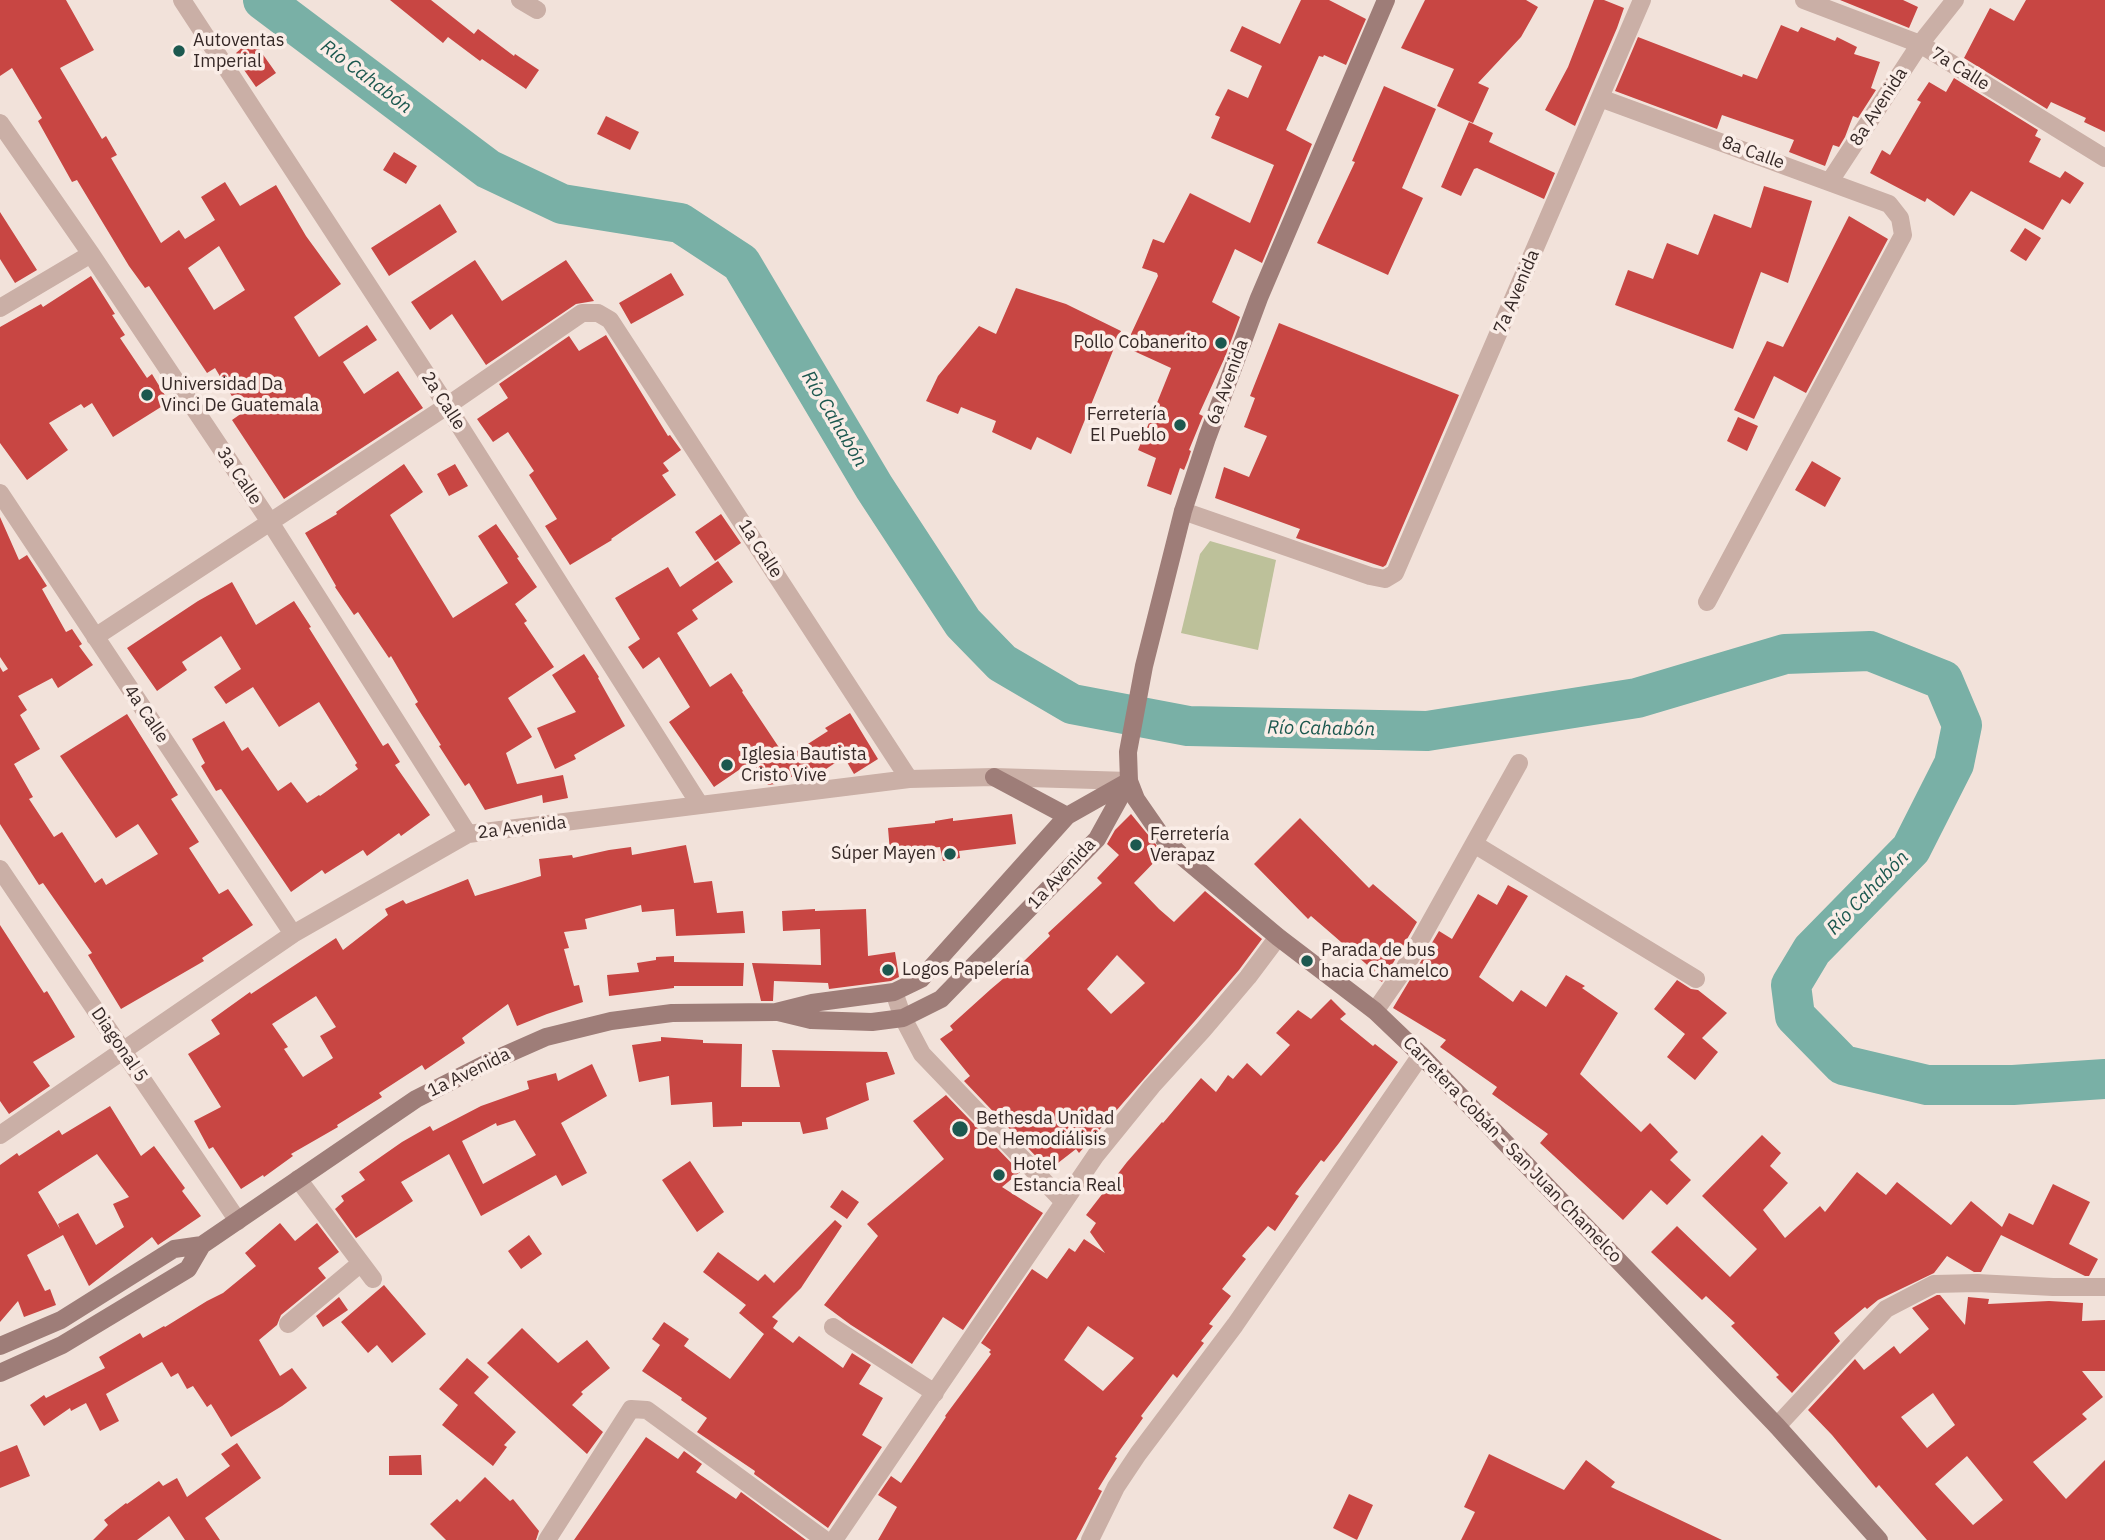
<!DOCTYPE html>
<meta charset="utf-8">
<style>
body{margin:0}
canvas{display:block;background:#f2e2da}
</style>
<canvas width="2105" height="1540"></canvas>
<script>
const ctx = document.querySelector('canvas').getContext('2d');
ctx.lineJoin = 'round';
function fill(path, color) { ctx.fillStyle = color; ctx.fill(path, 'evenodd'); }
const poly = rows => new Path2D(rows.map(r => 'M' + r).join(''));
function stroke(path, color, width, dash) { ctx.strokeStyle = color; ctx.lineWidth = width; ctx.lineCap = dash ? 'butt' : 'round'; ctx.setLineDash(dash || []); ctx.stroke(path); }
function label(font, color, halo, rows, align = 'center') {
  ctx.font = font + ' "IBM Plex Sans",sans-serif'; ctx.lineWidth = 7; ctx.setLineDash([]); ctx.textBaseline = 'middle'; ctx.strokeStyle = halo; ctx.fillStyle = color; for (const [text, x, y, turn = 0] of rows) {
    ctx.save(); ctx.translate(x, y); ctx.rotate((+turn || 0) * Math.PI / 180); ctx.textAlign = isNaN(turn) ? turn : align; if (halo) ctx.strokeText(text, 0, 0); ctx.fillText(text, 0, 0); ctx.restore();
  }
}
fill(poly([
 [1210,541,1276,560,1258,650,1181,633,1200,554]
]), '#bdc19a');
stroke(poly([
 [263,0,488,169,562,204,680,223,741,263,874,487,963,623,1002,663,1072,704,1188,726,1427,731,1637,698,1785,654,1870,651,1943,680,1962,725,1954,764,1911,849,1812,950,1791,985,1795,1016,1843,1065,1927,1085,2013,1085,2105,1079]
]), '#79b0a6', 40);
fill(poly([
 [0,0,66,0,94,50,60,68,102,139,106,136,117,155,111,158,161,243,179,230,185,239,215,220,201,197,225,182,240,206,276,185,306,236,341,284,294,317,319,357,367,325,377,340,343,362,364,394,398,371,423,408,284,499,232,420,242,413,215,368,207,373,149,286,145,288,129,266,77,180,72,182,38,121,42,118,12,68,0,76],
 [219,246,245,290,214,310,188,268],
 [390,0,431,0,474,34,478,29,514,56,515,54,539,70,526,89,482,59,480,61,448,37,443,43],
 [1301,0,1329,0,1366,19,1346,65,1324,55,1323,57,1319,56,1286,130,1312,144,1262,263,1235,249,1212,302,1240,317,1225,357,1199,414,1203,416,1189,450,1191,451,1188,460,1184,470,1180,468,1171,495,1147,486,1156,458,1138,450,1171,368,1125,347,1158,276,1157,273,1142,268,1153,239,1164,243,1190,193,1250,223,1274,165,1211,138,1220,117,1215,115,1228,89,1248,98,1262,66,1230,51,1242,26,1280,44],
 [1425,0,1526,0,1538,7,1521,37,1478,83,1489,88,1473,123,1437,106,1454,69,1401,48],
 [1594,0,1604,0,1624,8,1617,28,1575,126,1545,110,1568,67],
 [1840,0,1903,0,1918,7,1909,28],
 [2026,0,2105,0,2105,132,2084,122,2086,118,2051,102,2047,109,1964,58,1990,8,2014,21],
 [1781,25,1798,32,1801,27,1835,41,1837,37,1857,47,1854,54,1880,62,1871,88,1876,90,1858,118,1853,116,1845,137,1839,147,1833,145,1825,166,1789,152,1794,140,1722,115,1717,129,1615,91,1638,37,1742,77,1743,74,1757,79],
 [252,39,276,73,256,87,242,67,246,64,236,53],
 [1954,78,2038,130,2035,136,2041,139,2029,162,2060,178,2065,171,2084,183,2070,204,2062,199,2043,230,1971,191,1954,216,1927,198,1925,202,1870,173,1882,150,1890,155,1921,102,1917,100,1929,82,1946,92],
 [1384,86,1436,109,1402,188,1423,198,1388,275,1317,243,1355,162,1352,161],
 [606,116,639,132,630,150,597,134],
 [1469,122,1493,133,1489,142,1555,173,1544,199,1477,168,1474,169,1461,196,1441,187],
 [394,152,417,166,406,184,383,170],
 [1764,186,1812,201,1788,283,1761,272,1733,349,1615,305,1628,270,1653,279,1667,243,1698,255,1714,214,1751,228],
 [440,204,457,232,389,276,371,248],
 [0,212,37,270,15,283,0,259],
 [1849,216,1888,239,1806,393,1774,376,1754,419,1734,410,1767,341,1783,347],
 [2025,228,2041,238,2026,261,2010,251],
 [475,260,502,301,566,260,594,301,576,304,486,365,452,314,430,330,411,302],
 [671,273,684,295,631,324,619,303],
 [91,276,115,314,112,315,125,335,120,338,147,378,152,374,169,402,113,437,92,403,84,408,81,404,49,423,68,450,27,480,0,443,0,327,41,304,43,307],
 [1016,288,1066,304,1121,331,1071,454,1037,437,1031,450,992,432,996,421,961,407,958,414,926,401,938,376,979,326,996,334],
 [1279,323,1459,395,1386,565,1383,567,1296,538,1300,529,1215,498,1224,467,1249,477,1267,436,1244,427,1255,398,1250,396],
 [606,335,668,436,670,435,681,450,663,463,669,471,662,475,676,495,611,539,612,540,570,565,545,526,557,519,529,475,534,471,508,432,493,442,477,419,508,398,499,384,569,336,579,351],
 [1738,417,1758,426,1747,451,1727,441],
 [1812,461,1841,478,1825,507,1795,490],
 [404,464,423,492,390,515,453,618,508,583,478,536,496,524,519,557,517,558,537,587,515,604,527,621,524,623,554,667,508,698,532,737,506,753,517,784,563,775,568,798,543,803,542,795,485,810,469,783,465,786,439,746,441,745,415,704,418,702,391,656,389,658,358,612,354,615,335,587,336,586,305,533,337,514,336,512],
 [455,464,468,486,449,496,437,474],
 [721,514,741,543,715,561,695,532],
 [0,517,19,560,27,555,47,586,42,589,66,632,72,629,82,644,79,646,93,665,58,688,52,678,18,696,27,710,20,715,40,749,14,764,33,797,29,799,54,837,62,832,95,883,102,878,106,885,158,854,138,824,116,838,60,756,127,714,178,795,171,799,199,842,189,848,219,894,228,889,253,925,202,958,204,961,121,1009,88,955,92,953,43,883,39,885,0,824,0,667,3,672,8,669,0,657],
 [718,561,733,582,692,610,698,619,677,633,710,687,731,673,743,691,742,692,786,758,828,731,825,728,850,713,878,759,854,774,844,757,811,779,804,769,782,783,768,785,752,761,714,787,669,722,690,707,659,657,643,669,628,647,640,639,615,598,668,567,680,587],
 [232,582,256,625,294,601,311,627,309,628,383,746,388,743,400,762,395,765,430,815,401,836,399,833,367,856,363,850,325,874,322,870,291,892,221,789,216,791,201,766,205,763,192,739,224,721,242,751,248,747,278,791,291,782,307,803,319,795,320,796,358,769,355,765,357,763,319,702,279,727,253,687,226,704,214,687,241,669,221,636,182,662,187,670,157,691,127,648,198,601],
 [584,654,599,677,598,678,625,726,574,755,576,759,555,769,537,728,576,712,552,675],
 [1012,814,1016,844,959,851,960,858,943,861,940,847,890,852,888,828,935,823,935,821,953,818,953,821],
 [1131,814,1163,853,1134,883,1159,909,1174,922,1205,891,1262,939,1239,970,1194,1022,1079,1153,1076,1149,1049,1170,964,1081,970,1076,940,1039,953,1030,950,1026,991,989,1023,962,1050,936,1048,933,1102,883,1097,878,1119,855,1107,844,1115,830],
 [1117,955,1145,983,1111,1014,1087,989],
 [1300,818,1369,888,1373,884,1417,922,1382,982,1370,974,1373,970,1333,935,1311,916,1308,919,1254,864],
 [686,845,694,883,712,881,717,913,743,911,745,933,676,936,674,909,642,912,641,905,585,919,587,929,564,932,569,948,564,949,574,986,579,985,583,1002,547,1014,517,1026,508,1004,462,1038,465,1043,425,1070,422,1065,379,1093,382,1097,337,1125,338,1127,291,1154,293,1156,264,1177,263,1175,241,1189,213,1147,209,1149,194,1121,221,1107,188,1054,220,1034,211,1020,250,992,251,994,336,938,343,950,388,915,385,909,403,900,406,904,468,879,475,896,541,876,539,859,572,855,573,858,609,850,631,847,632,855],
 [316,996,336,1027,320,1036,333,1058,303,1077,284,1049,288,1047,272,1024],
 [1508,885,1528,896,1479,977,1513,1002,1521,990,1546,1007,1566,975,1585,986,1582,988,1618,1013,1580,1074,1641,1132,1650,1123,1678,1152,1670,1160,1691,1180,1667,1205,1651,1190,1623,1220,1540,1143,1548,1134,1492,1094,1497,1087,1440,1047,1446,1040,1393,1008,1439,931,1452,939,1478,894,1497,905],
 [815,909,815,911,866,909,868,956,895,952,899,977,891,981,829,989,828,983,774,981,773,1001,761,1001,752,963,821,965,820,929,783,931,782,911],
 [0,925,44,993,47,991,75,1037,33,1062,50,1086,9,1114,0,1101],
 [674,956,674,962,744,963,743,986,674,986,674,988,609,996,607,975,639,972,637,963,656,960,656,957],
 [1677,980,1691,989,1698,990,1727,1013,1702,1038,1718,1052,1695,1080,1667,1057,1685,1034,1654,1009],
 [1331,999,1346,1014,1340,1019,1373,1046,1375,1044,1398,1062,1339,1143,1324,1162,1321,1160,1295,1194,1299,1196,1275,1231,1268,1226,1242,1256,1246,1259,1222,1289,1231,1296,1209,1324,1213,1326,1201,1341,1204,1343,1177,1378,1173,1374,1141,1416,1143,1418,1115,1457,1117,1458,1098,1489,1102,1491,1076,1540,878,1540,897,1507,878,1495,891,1476,901,1483,946,1417,945,1416,991,1354,989,1352,991,1350,981,1343,1032,1269,1047,1279,1069,1248,1075,1252,1084,1239,1105,1253,1090,1232,1096,1223,1086,1215,1127,1162,1162,1122,1163,1123,1201,1078,1216,1092,1228,1075,1233,1079,1247,1063,1261,1076,1290,1045,1276,1033,1298,1010,1311,1019],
 [1088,1326,1134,1358,1103,1391,1064,1360],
 [661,1037,703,1040,703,1043,742,1044,741,1087,780,1087,772,1050,887,1052,895,1074,866,1083,869,1100,826,1118,828,1129,803,1134,800,1122,742,1122,742,1126,713,1127,712,1102,671,1105,669,1076,639,1082,632,1045,661,1041],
 [592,1064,607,1096,561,1123,587,1173,562,1186,556,1175,481,1216,449,1154,401,1182,413,1201,356,1238,335,1209,344,1201,341,1196,365,1180,359,1172,402,1142,430,1126,433,1131,481,1106,529,1089,527,1081,556,1073,558,1081],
 [515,1120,536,1155,483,1184,462,1141,496,1123,497,1126],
 [946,1095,1020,1172,1002,1187,1043,1213,963,1330,943,1317,912,1364,851,1325,824,1305,878,1236,867,1224,944,1159,913,1121],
 [110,1106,141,1156,154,1146,185,1188,182,1191,201,1216,158,1245,152,1237,89,1286,63,1235,27,1255,45,1291,50,1289,56,1305,24,1317,18,1301,0,1322,0,1165,17,1153,19,1156,59,1130,62,1135],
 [97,1154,129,1197,113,1204,124,1227,96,1245,78,1213,58,1224,60,1229,38,1192],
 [1762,1135,1781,1153,1770,1166,1788,1183,1763,1210,1785,1238,1820,1206,1825,1212,1857,1172,1886,1195,1897,1182,1951,1225,1971,1201,2002,1227,2009,1213,2033,1225,2053,1184,2090,1202,2069,1244,2098,1259,2089,1276,2085,1276,2001,1235,1981,1272,1974,1272,1947,1256,1934,1273,1878,1300,1867,1309,1865,1307,1834,1333,1840,1341,1792,1393,1776,1377,1779,1375,1731,1326,1735,1323,1706,1296,1702,1300,1651,1252,1677,1226,1730,1277,1757,1249,1702,1196],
 [690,1161,724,1212,697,1232,662,1180],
 [842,1190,859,1202,847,1219,830,1207],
 [835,1220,842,1226,801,1288,772,1317,778,1321,773,1328,793,1343,799,1336,843,1368,852,1353,871,1365,859,1384,883,1398,862,1435,882,1447,828,1528,754,1474,755,1471,697,1432,707,1418,681,1400,682,1398,642,1371,660,1345,652,1339,664,1322,689,1339,684,1346,730,1379,764,1334,739,1313,746,1305,703,1272,718,1252,758,1281,765,1274,774,1283],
 [280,1223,295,1241,317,1223,339,1252,318,1268,326,1278,281,1315,277,1325,259,1340,280,1376,292,1368,307,1388,282,1406,231,1437,211,1404,207,1407,193,1386,187,1389,178,1373,171,1377,162,1362,106,1394,119,1421,100,1431,86,1403,71,1411,70,1408,44,1426,30,1405,44,1395,46,1398,105,1368,99,1357,140,1333,143,1338,164,1326,165,1327,207,1301,223,1293,256,1266,245,1253],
 [529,1235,542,1254,521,1269,508,1251],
 [384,1285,426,1334,392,1363,377,1345,368,1353,341,1322],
 [1937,1295,1940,1295,1965,1325,1968,1297,1989,1299,1988,1304,2049,1301,2083,1303,2082,1321,2105,1320,2105,1371,2082,1371,2103,1397,2082,1414,2087,1419,2033,1462,2066,1499,2105,1460,2105,1540,1927,1540,1879,1485,1876,1488,1832,1435,1808,1410,1855,1359,1864,1370,1894,1346,1900,1354,1929,1329,1912,1308],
 [1933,1393,1955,1425,1927,1448,1901,1417],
 [1967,1456,2003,1500,1973,1525,1935,1484],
 [339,1297,348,1310,323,1327,316,1316],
 [522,1328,558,1363,587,1340,610,1368,581,1392,583,1394,572,1405,603,1432,587,1454,487,1363],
 [467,1358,489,1377,474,1393,516,1432,504,1445,507,1447,493,1466,442,1425,458,1405,439,1389],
 [646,1437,678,1459,684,1451,702,1464,696,1472,736,1499,741,1492,806,1540,574,1540],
 [237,1443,261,1478,205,1518,220,1540,185,1540,169,1516,137,1540,93,1540,108,1525,104,1520,126,1503,127,1504,159,1481,163,1486,177,1478,187,1497,230,1466,221,1454],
 [17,1445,30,1476,0,1488,0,1452],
 [1489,1454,1564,1490,1586,1460,1615,1482,1611,1487,1722,1540,1461,1540,1475,1512,1464,1507],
 [421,1455,422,1475,389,1475,389,1456],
 [485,1477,510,1501,513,1499,539,1531,536,1540,446,1540,430,1524,457,1499,460,1502],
 [1349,1494,1373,1505,1357,1540,1333,1528]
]), '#c84643');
stroke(poly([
 [182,0,447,406,700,805],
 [520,0,537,10],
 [1804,0,1920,44,2105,158],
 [1600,98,1889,204,1900,218,1903,235,1707,602],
 [0,123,91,254,270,522,468,834],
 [1830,181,1920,44,1955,0],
 [0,308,91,254],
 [0,493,293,934],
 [1183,511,1370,576,1385,579,1395,573,1642,0],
 [95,637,447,406,582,313,598,313,610,320,909,779],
 [1474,844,1696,979],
 [0,869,238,1221],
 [894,992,903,1018,922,1054,1063,1201],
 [1375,1011,1403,971,1519,763],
 [0,1135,293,934,468,834,909,779,994,777,1129,781],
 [298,1179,373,1279],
 [288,1324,361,1263],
 [833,1327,935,1393],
 [1777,1426,1886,1309,1934,1284,1977,1283,2053,1287,2105,1287],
 [547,1540,631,1409,647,1410,825,1540],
 [834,1540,1096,1155,1152,1086,1203,1030,1248,977,1278,937],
 [1090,1540,1116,1487,1138,1454,1235,1325,1421,1055]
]), '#caafa6', 18);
stroke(poly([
 [1386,0,1259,298,1207,438,1183,511,1144,666,1128,752,1129,781,1136,799,1163,838,1184,858,1278,937,1375,1011,1421,1055,1777,1426,1879,1540],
 [994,777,1067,816],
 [778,1012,811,1020,872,1022,903,1018,941,999,1097,839,1129,781],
 [0,1346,61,1320,174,1249,202,1245,416,1099,487,1063,546,1037,611,1021,672,1013,776,1012,812,1003,894,992,921,979,1067,816,1129,781],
 [0,1373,62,1345,188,1269,202,1245]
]), '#9e7d78', 18);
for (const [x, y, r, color] of [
 [179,51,7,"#1c584f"],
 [1221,343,7,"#1c584f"],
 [147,395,7,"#1c584f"],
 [1180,425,7,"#1c584f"],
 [727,765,7,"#1c584f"],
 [1136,845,7,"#1c584f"],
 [950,854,7,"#1c584f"],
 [1307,961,7,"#1c584f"],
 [888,970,7,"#1c584f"],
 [960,1129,9,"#1c584f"],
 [999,1175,7,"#1c584f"]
]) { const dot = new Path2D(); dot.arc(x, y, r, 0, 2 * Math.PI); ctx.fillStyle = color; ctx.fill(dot); stroke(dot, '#faede7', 2.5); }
label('18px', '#362927', '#faede7', [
 ["Autoventas",193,41],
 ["Imperial",193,62],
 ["Pollo Cobanerito",1207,343,"right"],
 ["Universidad Da",161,385],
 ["Vinci De Guatemala",161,406],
 ["Ferretería",1166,415,"right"],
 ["El Pueblo",1166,436,"right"],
 ["Iglesia Bautista",741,755],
 ["Cristo Vive",741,776],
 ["Ferretería",1150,835],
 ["Verapaz",1150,856],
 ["Súper Mayen",936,854,"right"],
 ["Parada de bus",1321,951],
 ["hacia Chamelco",1321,972],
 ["Logos Papelería",902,970],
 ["Bethesda Unidad",976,1119],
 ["De Hemodiálisis",976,1140],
 ["Hotel",1013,1165],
 ["Estancia Real",1013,1186]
], 'left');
label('18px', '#362927', '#faede7', [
 ["7a Calle",1960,69,32],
 ["8a Avenida",1879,107,-57],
 ["8a Calle",1753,153,20],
 ["7a Avenida",1517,292,-67],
 ["6a Avenida",1228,382,-70],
 ["2a Calle",443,401,57],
 ["3a Calle",239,476,56],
 ["1a Calle",760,549,57],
 ["4a Calle",146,714,56],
 ["2a Avenida",522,828,-7],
 ["1a Avenida",1062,874,-47],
 ["Diagonal 5",119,1045,56],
 ["1a Avenida",469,1073,-26],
 ["Carretera Cobán - San Juan Chamelco",1512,1150,46]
]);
label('italic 19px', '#1c584f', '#faede7', [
 ["Río Cahabón",366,77,37],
 ["Río Cahabón",834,419,59],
 ["Río Cahabón",1321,729,1],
 ["Río Cahabón",1868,893,-46]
]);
</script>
